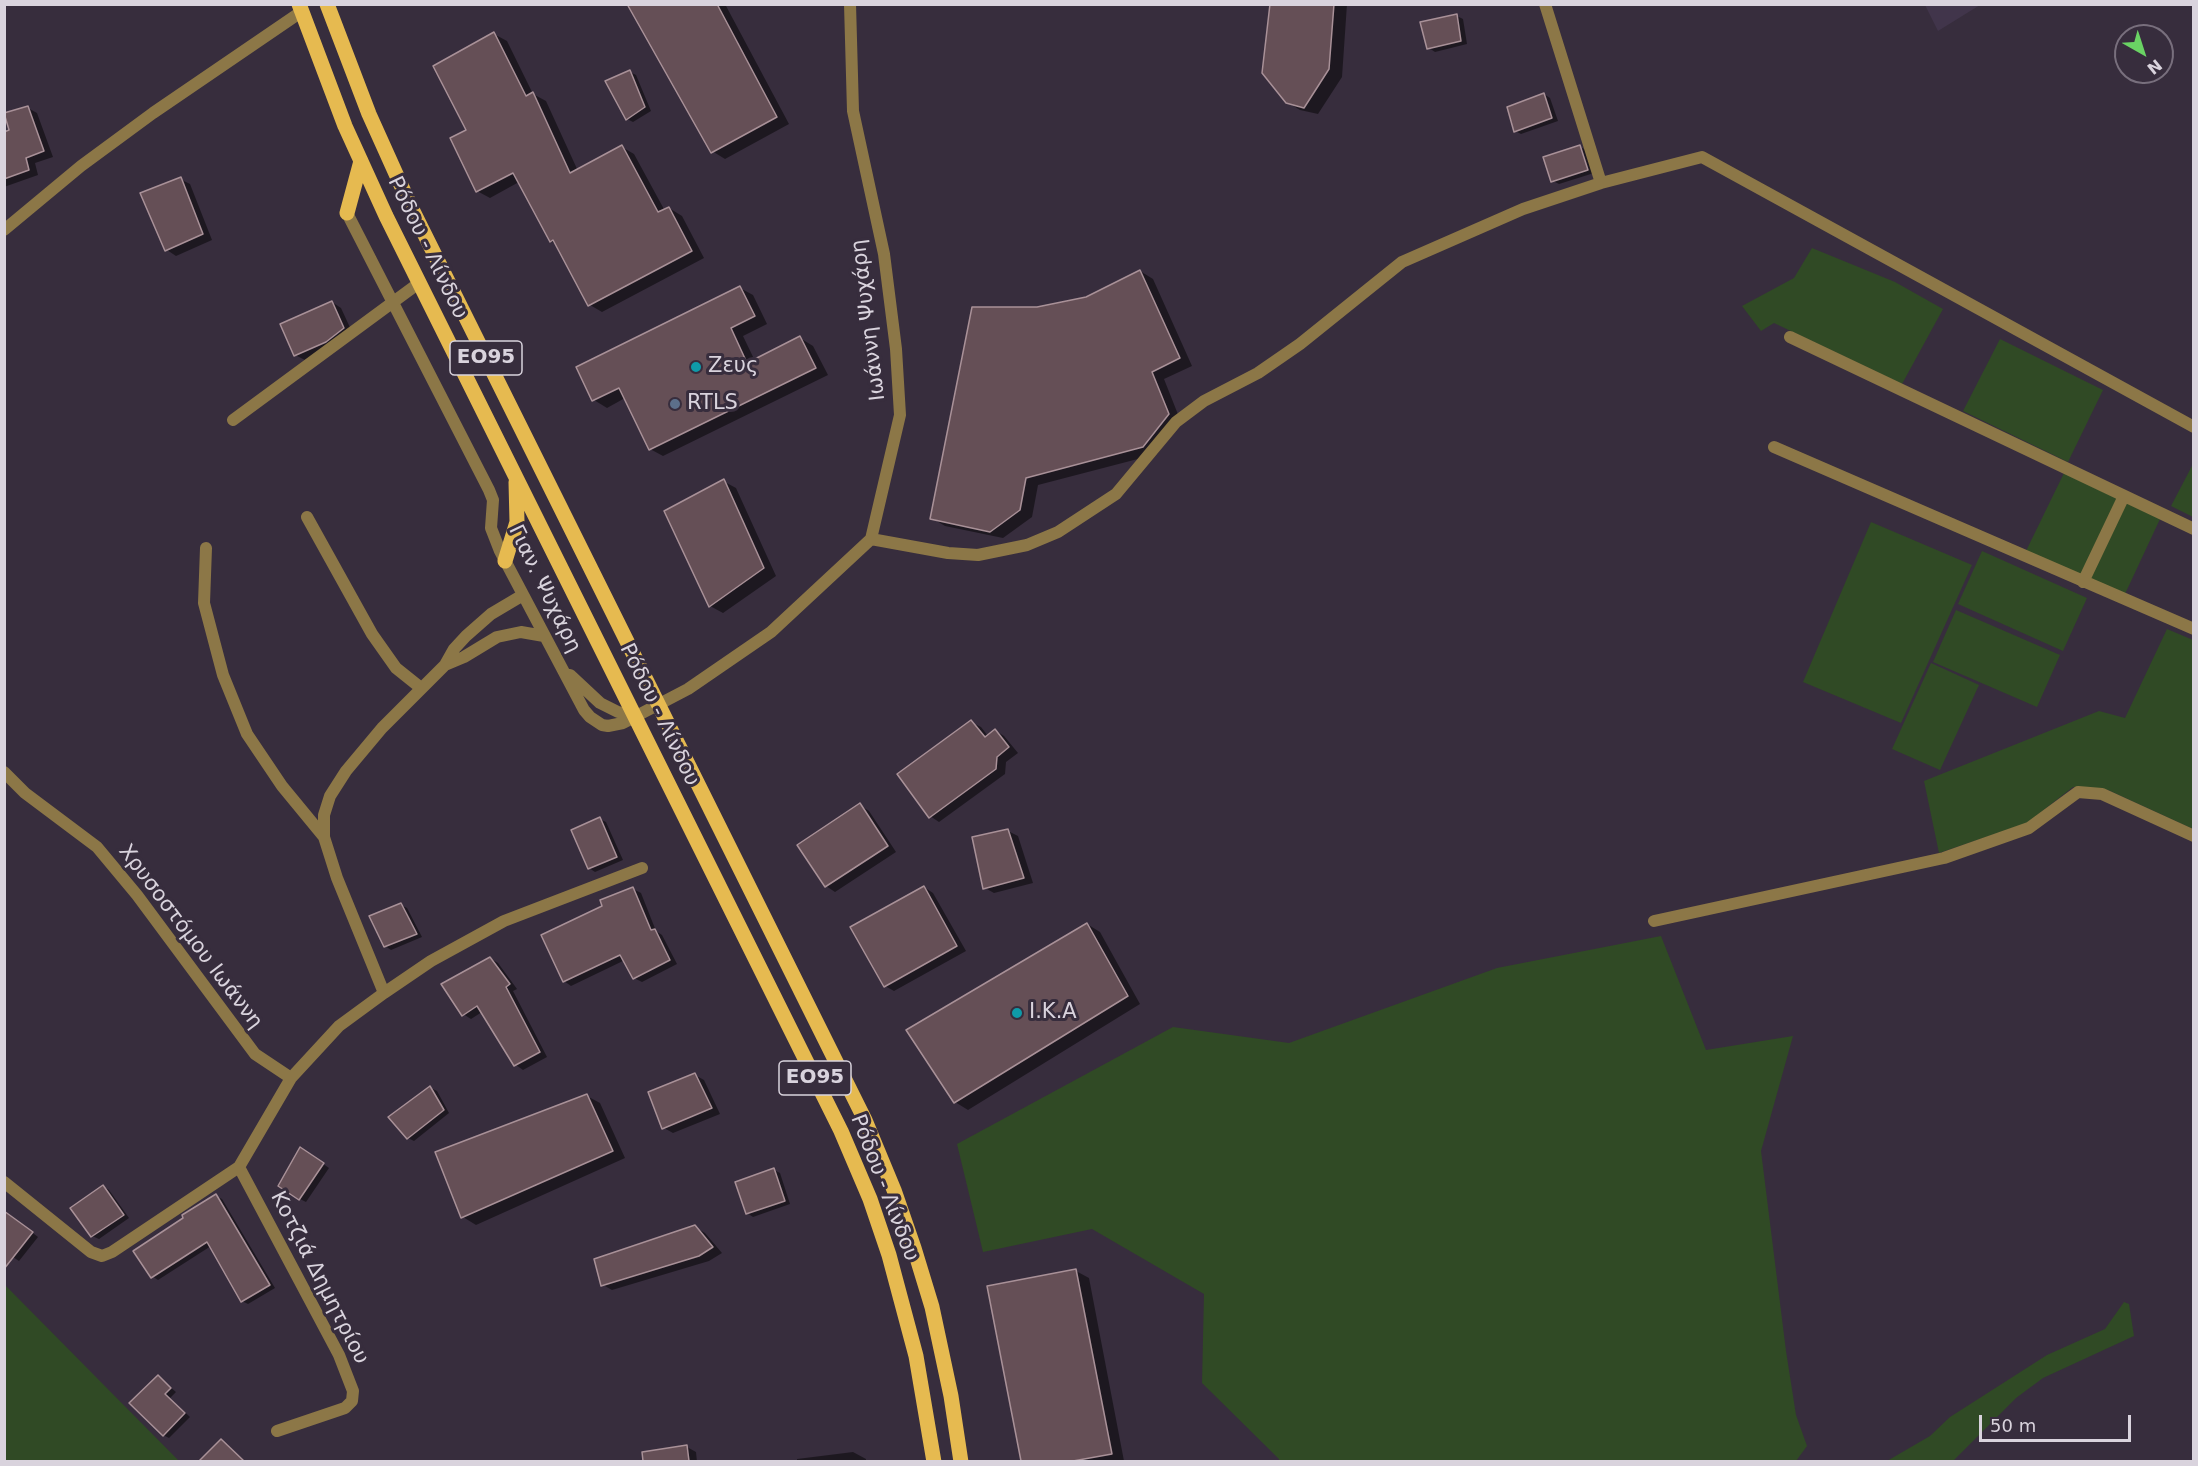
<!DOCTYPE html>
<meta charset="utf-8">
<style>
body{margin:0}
#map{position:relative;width:2198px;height:1466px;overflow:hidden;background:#372d3d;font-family:"DejaVu Sans",sans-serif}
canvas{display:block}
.frame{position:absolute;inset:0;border:6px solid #d9d3dd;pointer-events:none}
.north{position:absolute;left:2114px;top:24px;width:60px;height:60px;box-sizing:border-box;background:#372d3d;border:2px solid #786f7d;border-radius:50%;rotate:141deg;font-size:16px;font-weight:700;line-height:24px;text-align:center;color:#d9d3dd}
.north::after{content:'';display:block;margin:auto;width:21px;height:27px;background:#6ad364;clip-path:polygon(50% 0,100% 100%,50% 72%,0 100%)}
.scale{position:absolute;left:1979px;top:1415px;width:152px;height:27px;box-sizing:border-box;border:3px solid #d9d3dd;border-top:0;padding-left:8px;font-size:18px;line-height:21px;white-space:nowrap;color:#d9d3dd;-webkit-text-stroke:4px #372d3d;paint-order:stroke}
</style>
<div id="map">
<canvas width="2198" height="1466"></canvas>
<div class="frame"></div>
<div class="north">N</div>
<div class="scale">50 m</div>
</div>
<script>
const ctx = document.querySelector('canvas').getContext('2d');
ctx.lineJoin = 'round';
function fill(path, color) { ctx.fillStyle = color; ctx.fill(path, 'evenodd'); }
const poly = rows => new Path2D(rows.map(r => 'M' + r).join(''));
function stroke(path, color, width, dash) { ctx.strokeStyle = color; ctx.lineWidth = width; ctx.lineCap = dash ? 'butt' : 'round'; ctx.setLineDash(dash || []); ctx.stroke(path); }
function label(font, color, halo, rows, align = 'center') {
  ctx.font = font + ' "DejaVu Sans",sans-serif'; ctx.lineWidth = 6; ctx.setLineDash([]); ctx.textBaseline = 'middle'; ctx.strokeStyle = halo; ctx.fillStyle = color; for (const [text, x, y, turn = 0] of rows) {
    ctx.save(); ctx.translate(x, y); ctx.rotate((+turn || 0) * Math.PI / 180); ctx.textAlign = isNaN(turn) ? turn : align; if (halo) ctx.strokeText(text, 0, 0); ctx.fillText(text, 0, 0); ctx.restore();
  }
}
fill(poly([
 [1925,5,1980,5,1938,31]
]), '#41354b');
fill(poly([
 [1812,248,1895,282,1943,309,1902,384,1774,323,1761,331,1742,306,1794,278],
 [2000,339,2103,390,2068,462,1963,411],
 [2193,464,2193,517,2171,506],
 [2064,473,2160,519,2125,594,2026,551],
 [1871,522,1972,565,1901,723,1803,682],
 [1982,551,2087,598,2063,651,1958,604],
 [1956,610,2060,655,2037,707,1933,662],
 [2167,629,2193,640,2193,829,2108,790,2073,787,2027,823,1939,853,1924,781,2099,711,2125,718],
 [1931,663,1979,685,1940,770,1892,749],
 [1661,936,1706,1050,1793,1036,1761,1151,1786,1351,1796,1415,1807,1446,1796,1461,1279,1461,1279,1459,1202,1383,1204,1294,1092,1229,983,1252,957,1144,1173,1027,1289,1043,1497,968],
 [4,1285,5,1285,179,1461,5,1461],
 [2124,1302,2129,1304,2134,1336,2043,1378,2016,1398,1953,1461,1887,1461,1930,1436,1950,1417,2047,1355,2105,1329]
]), '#304a25');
fill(poly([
 [629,4,725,4,789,124,725,159,712,151],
 [1206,4,1234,4,1234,6],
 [1271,4,1347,4,1342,77,1318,114,1300,110,1287,102],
 [1457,16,1463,19,1467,44,1435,52,1429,48],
 [494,34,507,41,533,94,546,101,578,171,622,147,634,154,665,211,669,208,682,216,704,258,602,312,590,305,557,245,551,241,519,182,490,198,477,191,468,130],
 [630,72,636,75,651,111,633,122,627,119],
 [1544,94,1550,98,1558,121,1521,134,1515,131],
 [28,108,37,113,53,157,35,163,38,175,4,187,4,133,11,131],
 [1580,147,1586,150,1594,173,1559,184,1553,181],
 [180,179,190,184,212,240,176,256,167,250],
 [1140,271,1153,279,1192,366,1164,379,1181,422,1157,454,1038,485,1032,517,1003,538,945,526,932,518,1037,308,1086,299],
 [740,288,753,295,767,324,743,336,755,361,800,338,813,346,828,375,663,456,650,449,625,398,607,408,594,400],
 [332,302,341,308,353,334,305,360,295,355],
 [723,481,736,488,776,576,723,613,710,606],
 [971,722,981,727,988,736,995,730,1004,736,1018,753,1006,762,1005,774,939,822,930,816],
 [860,805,869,811,896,852,835,892,826,886],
 [600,819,606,822,623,860,595,872,589,868],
 [1008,831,1018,836,1033,883,994,893,985,888],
 [924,887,933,893,966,951,894,991,885,986],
 [633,889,641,893,656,931,662,935,677,964,642,982,634,978,625,960,571,986,564,981,604,907],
 [401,905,407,908,422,937,391,950,385,946],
 [1087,924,1100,932,1140,1004,968,1110,955,1102],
 [490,958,498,963,517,989,513,991,547,1057,523,1070,516,1065,482,1012,471,1019,463,1014],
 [695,1075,704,1080,720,1114,673,1133,664,1128],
 [431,1088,437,1091,449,1113,414,1141,408,1138],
 [587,1096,600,1103,625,1158,476,1225,463,1217,437,1153],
 [306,1152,329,1168,306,1202,300,1199],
 [774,1170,780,1173,790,1204,753,1217,747,1213],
 [103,1186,109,1190,129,1218,99,1239,92,1236],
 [216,1196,222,1199,275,1288,248,1304,242,1301,211,1246,158,1280,152,1276],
 [4,1211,38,1237,19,1261,4,1251],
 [695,1227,705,1233,722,1253,709,1261,612,1290,603,1285],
 [1076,1271,1089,1278,1124,1461,1022,1462,989,1287],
 [158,1377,176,1392,170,1398,190,1417,169,1438,163,1435],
 [221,1441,227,1444,245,1462,201,1462],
 [687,1447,696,1452,697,1462,671,1462,669,1449],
 [853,1452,866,1459,866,1462,797,1462,797,1459]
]), '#0007');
const building = poly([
 [627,4,717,4,777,117,711,153,627,4],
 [1270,4,1334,4,1329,69,1304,108,1286,103,1262,73,1270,4],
 [1457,14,1461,41,1427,49,1420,22,1457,14],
 [494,32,526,96,533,92,570,173,622,145,658,212,669,207,692,251,588,306,553,240,550,242,513,173,476,192,450,138,466,130,433,66,494,32],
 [630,70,645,107,626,120,605,81,630,70],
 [1544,93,1552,118,1514,132,1507,107,1544,93],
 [28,106,44,151,26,158,29,170,4,179,4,132,9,130,4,113,28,106],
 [1580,145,1588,170,1551,182,1543,157,1580,145],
 [181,177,203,234,165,251,140,193,181,177],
 [1140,270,1180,358,1152,372,1169,414,1143,447,1026,478,1020,510,990,532,930,519,972,307,1037,307,1086,297,1140,270],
 [740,286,755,316,731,328,747,363,800,336,816,368,649,450,619,388,592,401,576,367,740,286],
 [332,301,344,328,326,342,294,356,280,324,332,301],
 [724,479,764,568,709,607,664,511,724,479],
 [971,720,985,737,995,729,1009,747,997,757,996,769,929,818,897,774,971,720],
 [860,803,888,846,825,887,797,845,860,803],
 [600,817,617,857,588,869,571,830,600,817],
 [1008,829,1024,878,983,889,972,837,1008,829],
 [924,886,957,946,884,987,850,927,924,886],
 [633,887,651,930,655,929,670,960,633,979,620,955,563,982,541,935,602,906,600,900,633,887],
 [401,903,417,934,384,947,369,916,401,903],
 [1087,923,1128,996,954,1103,906,1030,1087,923],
 [490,957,510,984,506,987,540,1052,514,1066,477,1006,462,1016,441,984,490,957],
 [695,1073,712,1108,662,1129,648,1092,695,1073],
 [430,1086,444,1110,407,1139,388,1117,430,1086],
 [587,1094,613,1151,461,1218,435,1152,587,1094],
 [300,1147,324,1163,299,1200,278,1186,300,1147],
 [774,1168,785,1201,746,1214,735,1182,774,1168],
 [103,1185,124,1215,91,1237,70,1208,103,1185],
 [216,1194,270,1285,241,1302,207,1242,151,1278,133,1251,183,1218,182,1215,216,1194],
 [4,1211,33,1232,4,1269,4,1211],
 [695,1225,713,1247,699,1256,601,1286,594,1259,695,1225],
 [1076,1269,1112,1454,1073,1461,1021,1461,987,1286,1076,1269],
 [158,1375,171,1388,165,1394,185,1413,163,1436,129,1403,158,1375],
 [221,1439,244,1461,199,1461,221,1439],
 [687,1445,689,1461,643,1461,642,1452,687,1445]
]);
fill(building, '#654f56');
stroke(building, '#a99198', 1.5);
stroke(poly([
 [1545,4,1601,183],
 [347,213,489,490,493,500,491,528,500,551,584,710,590,717,602,725,608,726,623,723,688,689,771,632,871,539,900,415,896,349,884,254,853,111,850,4],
 [4,230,81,166,153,113,301,12],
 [1790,337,2194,529],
 [233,420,419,283],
 [1774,447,2194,629],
 [307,517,372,634,396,668,421,688],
 [871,539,948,553,978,555,1027,545,1058,532,1116,494,1176,422,1204,401,1258,373,1300,344,1402,262,1523,209,1601,183,1702,157,2194,427],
 [206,548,204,603,223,675,247,734,282,786,324,837],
 [2083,582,2124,496],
 [445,665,464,657,497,637,521,632,544,636],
 [570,675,600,703,618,712,636,716],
 [4,772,25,793,97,847,137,895,255,1054,291,1078],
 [1654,921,1944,858,2029,828,2078,792,2102,794,2194,836],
 [384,993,337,878,324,837,324,815,330,796,346,771,382,728,445,665,454,649,466,636,491,614,523,595],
 [239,1167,339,1355,353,1391,352,1401,345,1408,277,1431],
 [4,1182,91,1252,102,1256,112,1252,239,1167,291,1078,339,1026,384,993,431,961,504,921,642,868]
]), '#8c7747', 12);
stroke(poly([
 [299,4,345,126,386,216,841,1131,870,1199,889,1255,916,1356,934,1462],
 [327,4,369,114,410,205,865,1120,894,1190,914,1248,932,1307,951,1396,961,1462],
 [347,213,361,161],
 [505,561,517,522,516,482]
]), '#e6ba50', 15);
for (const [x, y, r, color] of [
 [696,367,6,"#0f9aa8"],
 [675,404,6,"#5c6f8a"],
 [1017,1013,6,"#0f9aa8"]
]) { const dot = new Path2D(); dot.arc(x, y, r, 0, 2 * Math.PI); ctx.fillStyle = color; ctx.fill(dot); stroke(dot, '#372d3d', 2); }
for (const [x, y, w] of [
 [486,358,72],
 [815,1078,72]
]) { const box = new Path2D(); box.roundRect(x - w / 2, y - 17, w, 34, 4.5); ctx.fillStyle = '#372d3d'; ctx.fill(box); stroke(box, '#d9d3dd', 1.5); }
label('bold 20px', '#d9d3dd', null, [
 ["ΕΟ95",486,358],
 ["ΕΟ95",815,1078]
]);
label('21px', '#d9d3dd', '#372d3d', [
 ["Ρόδου - Λίνδου",427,248,64],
 ["Ιωάννη Ψυχάρη",869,320,-97],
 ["Γιαν. Ψυχάρη",544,589,64],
 ["Ρόδου - Λίνδου",659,715,64],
 ["Χρυσοστόμου Ιωάννη",190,937,53],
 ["Ρόδου - Λίνδου",884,1188,69],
 ["Κοτζιά Δημητρίου",319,1278,63]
]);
label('21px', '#d9d3dd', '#372d3d', [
 ["Ζευς",708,367],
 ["RTLS",687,404],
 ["Ι.Κ.Α",1029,1013]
], 'left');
</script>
